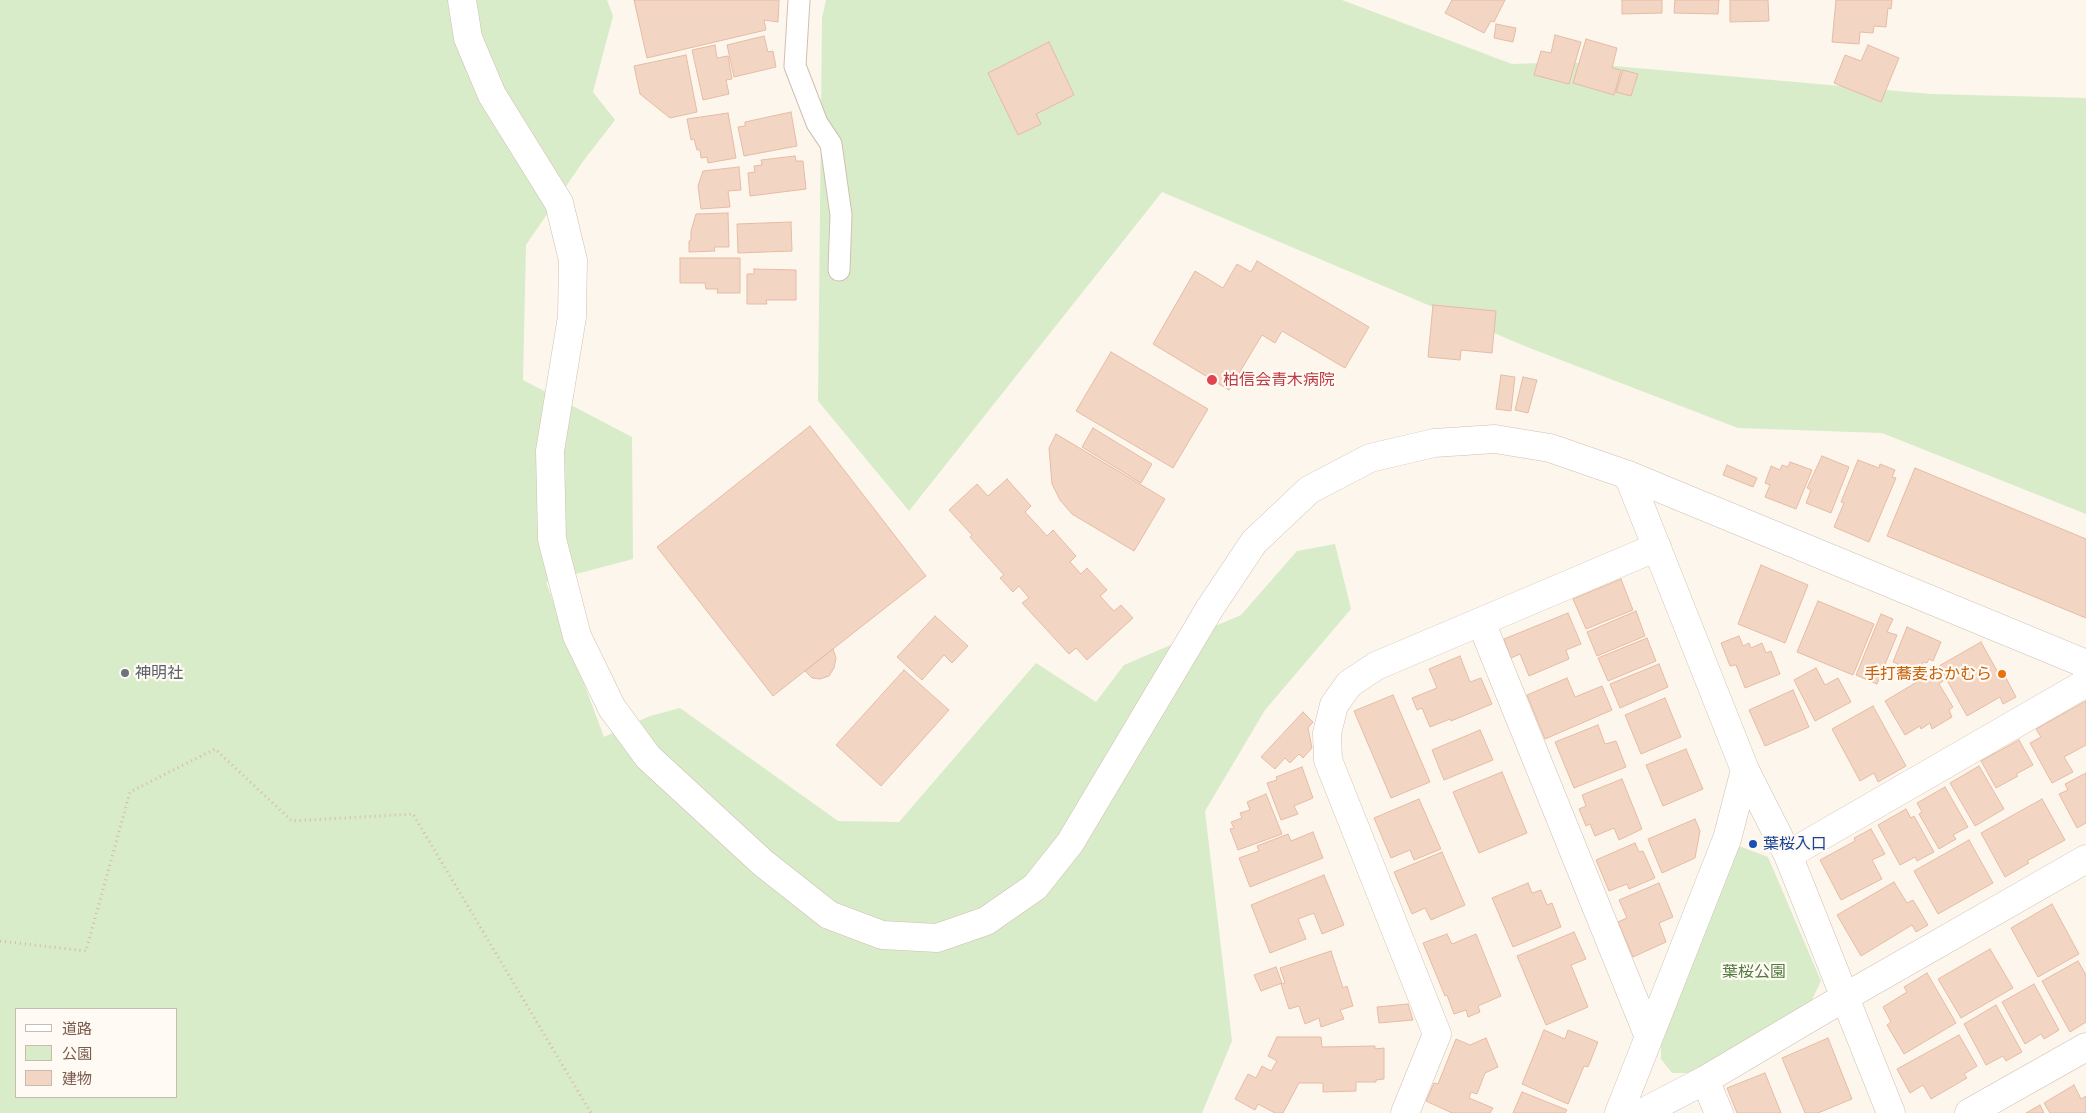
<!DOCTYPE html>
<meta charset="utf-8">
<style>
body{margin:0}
#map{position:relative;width:2086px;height:1113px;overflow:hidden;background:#fdf6ec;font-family:"Exo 2","Noto Sans JP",sans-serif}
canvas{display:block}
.legend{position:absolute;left:15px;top:1008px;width:162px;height:90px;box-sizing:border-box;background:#fffaf3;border:1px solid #cabbb1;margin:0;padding:6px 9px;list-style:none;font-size:15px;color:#7a5c4d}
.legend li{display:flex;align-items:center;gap:10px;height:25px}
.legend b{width:25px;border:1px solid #cabbb1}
</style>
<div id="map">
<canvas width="2086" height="1113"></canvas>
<ul class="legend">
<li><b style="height:6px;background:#fff"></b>道路</li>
<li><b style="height:14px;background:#d8ecc9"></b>公園</li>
<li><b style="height:14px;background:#f3d5c3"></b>建物</li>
</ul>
</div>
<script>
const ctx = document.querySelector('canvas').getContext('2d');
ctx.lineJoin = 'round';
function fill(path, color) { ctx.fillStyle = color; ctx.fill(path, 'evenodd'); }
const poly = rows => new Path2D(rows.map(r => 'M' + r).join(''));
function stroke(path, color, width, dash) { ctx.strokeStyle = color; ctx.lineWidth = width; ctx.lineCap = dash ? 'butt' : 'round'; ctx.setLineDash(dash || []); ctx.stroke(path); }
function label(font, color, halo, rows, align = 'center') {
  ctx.font = font + ' "Exo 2","Noto Sans JP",sans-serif'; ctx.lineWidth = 4.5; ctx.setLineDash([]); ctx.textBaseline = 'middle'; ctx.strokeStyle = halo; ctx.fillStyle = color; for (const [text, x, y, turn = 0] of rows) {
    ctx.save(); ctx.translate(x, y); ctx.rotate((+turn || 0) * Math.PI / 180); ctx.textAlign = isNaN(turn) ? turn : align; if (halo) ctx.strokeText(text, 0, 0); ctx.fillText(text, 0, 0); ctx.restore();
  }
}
fill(poly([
 [0,0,607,0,613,16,593,92,615,120,584,160,526,245,523,380,632,437,633,559,546,582,604,737,650,716,680,708,838,821,899,822,1036,663,1096,702,1124,665,1241,615,1297,551,1335,544,1351,609,1265,710,1205,811,1232,1041,1202,1113,0,1113],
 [16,1009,176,1009,176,1097,16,1097],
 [826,0,1342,0,1512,64,1569,62,1931,94,2086,98,2086,514,1882,433,1738,428,1527,347,1162,192,909,511,818,401,822,18],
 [1739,846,1768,857,1821,981,1808,1008,1690,1073,1672,1073,1661,1059,1661,1045]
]), '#d8ecc9');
const building = poly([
 [634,0,779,0,778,22,764,20,766,30,647,58,634,0],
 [1452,0,1505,0,1494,22,1491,21,1484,33,1445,13,1452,0],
 [1622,0,1662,0,1662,13,1622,14,1622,0],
 [1675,0,1719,0,1718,14,1674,13,1675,0],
 [1730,0,1768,0,1769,21,1730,22,1730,0],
 [1836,0,1892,0,1891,9,1888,8,1886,27,1874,26,1873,33,1860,32,1859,44,1832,42,1836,0],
 [1496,24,1516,28,1513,42,1494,38,1496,24],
 [1555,35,1581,42,1569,84,1534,75,1541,51,1551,53,1555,35],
 [764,36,768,52,773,51,776,67,734,77,727,45,764,36],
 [1586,39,1617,48,1612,68,1621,70,1614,95,1573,83,1586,39],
 [1049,42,1074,95,1036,114,1041,124,1018,135,988,73,1049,42],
 [715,45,717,58,728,56,732,79,726,80,729,94,703,100,692,50,715,45],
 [1868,45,1899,58,1881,102,1834,83,1845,55,1861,61,1868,45],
 [686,55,697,112,670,118,640,94,634,66,686,55],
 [1623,70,1638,74,1631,96,1616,92,1623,70],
 [791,112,797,146,744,156,738,127,745,126,745,122,791,112],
 [728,113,736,158,708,163,707,157,701,158,700,150,697,150,694,139,691,140,687,119,728,113],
 [795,156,796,161,803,161,806,189,750,196,748,173,755,172,754,166,762,165,761,160,795,156],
 [739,167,741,190,728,191,730,207,701,209,698,186,703,171,739,167],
 [728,213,729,247,714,247,715,251,689,252,689,241,691,240,691,231,696,214,728,213],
 [791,222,792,251,738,253,737,224,791,222],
 [680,258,740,258,740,293,717,293,718,289,706,289,705,283,680,283,680,258],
 [1257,261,1369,327,1345,368,1282,331,1275,343,1262,335,1229,390,1153,344,1195,271,1223,288,1237,264,1251,272,1257,261],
 [754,269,796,270,796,300,766,300,767,304,747,304,747,274,754,274,754,269],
 [1433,305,1496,311,1492,353,1461,350,1460,360,1428,357,1433,305],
 [1111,352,1208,409,1173,468,1076,411,1111,352],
 [1501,375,1515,377,1511,411,1496,409,1501,375],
 [1523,377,1537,380,1528,413,1515,410,1523,377],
 [810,426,926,576,773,696,657,547,810,426],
 [1093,428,1152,464,1141,483,1082,447,1093,428],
 [1056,434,1165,499,1134,551,1072,514,1060,500,1052,484,1049,448,1056,434],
 [1822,456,1849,467,1831,513,1806,503,1811,490,1807,488,1822,456],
 [1858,460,1879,468,1880,464,1895,470,1892,477,1896,478,1869,542,1834,527,1844,503,1841,502,1858,460],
 [1790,462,1812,470,1796,509,1765,497,1770,485,1765,483,1771,466,1780,470,1782,465,1788,467,1790,462],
 [1727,465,1757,478,1753,487,1723,475,1727,465],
 [1915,468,2086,539,2086,618,1887,536,1915,468],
 [1007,479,1031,506,1025,512,1047,536,1053,530,1076,556,1070,562,1081,574,1087,568,1107,590,1100,596,1114,611,1121,605,1133,618,1087,660,1076,648,1069,654,1022,603,1029,598,1019,586,1013,592,1000,578,1004,575,970,537,972,535,949,510,977,484,988,496,1007,479],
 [1761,565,1808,585,1785,643,1738,624,1761,565],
 [1621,579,1633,610,1586,629,1573,599,1621,579],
 [1818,601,1874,624,1853,675,1797,652,1818,601],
 [1636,611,1645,636,1597,656,1587,632,1636,611],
 [1568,613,1581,644,1566,650,1569,659,1529,676,1520,654,1511,658,1504,639,1568,613],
 [1881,614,1893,619,1887,632,1897,635,1877,684,1856,675,1881,614],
 [935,616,968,646,952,663,944,655,922,680,897,657,935,616],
 [1907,627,1941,642,1933,661,1929,659,1927,663,1923,662,1920,670,1911,665,1906,675,1895,671,1898,664,1893,662,1907,627],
 [1739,636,1743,646,1749,643,1751,648,1762,643,1766,653,1771,651,1780,674,1745,688,1736,665,1730,666,1721,643,1739,636],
 [1647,638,1656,661,1608,681,1598,658,1647,638],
 [1981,642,2001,678,2005,676,2016,697,2003,704,2000,697,1967,716,1939,666,1981,642],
 [833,649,836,658,834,668,829,676,820,679,812,678,805,671,833,649],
 [1460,656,1470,682,1481,678,1492,704,1451,721,1450,719,1430,727,1422,708,1417,710,1412,698,1437,688,1429,669,1460,656],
 [1659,664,1668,687,1620,708,1610,684,1659,664],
 [1816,668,1825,685,1838,678,1851,702,1815,721,1794,680,1816,668],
 [904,670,949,710,881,786,836,745,904,670],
 [1937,670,1943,681,1939,684,1953,707,1949,710,1952,717,1932,729,1930,723,1921,729,1920,726,1905,735,1885,701,1937,670],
 [1567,678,1575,697,1602,686,1612,710,1545,739,1527,695,1567,678],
 [1793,690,1809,727,1765,746,1749,710,1793,690],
 [1393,695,1430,782,1391,798,1354,711,1393,695],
 [1665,698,1681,737,1641,754,1625,715,1665,698],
 [2086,701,2086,745,2064,757,2073,772,2052,783,2030,743,2041,737,2036,729,2086,701],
 [1873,706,1906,766,1878,782,1874,773,1860,781,1832,729,1873,706],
 [1303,712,1313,722,1308,728,1312,748,1303,758,1299,754,1290,763,1285,758,1275,769,1261,757,1303,712],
 [1598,725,1605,744,1616,741,1626,767,1574,788,1555,742,1598,725],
 [1480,730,1493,760,1444,780,1432,750,1480,730],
 [2019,740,2033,765,2016,774,2018,776,1996,788,1981,761,2019,740],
 [1686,749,1703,789,1663,806,1646,765,1686,749],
 [1979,766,2004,809,1975,826,1950,783,1979,766],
 [1302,767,1313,798,1294,806,1298,814,1281,820,1267,783,1277,780,1276,777,1302,767],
 [1502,772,1527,833,1479,853,1453,792,1502,772],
 [2086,773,2086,823,2077,828,2059,794,2068,790,2065,784,2086,773],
 [1622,779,1642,829,1619,840,1614,828,1595,836,1590,824,1586,826,1579,809,1586,806,1582,795,1622,779],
 [1945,787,1968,827,1953,835,1956,839,1939,849,1919,814,1922,812,1917,803,1945,787],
 [1266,794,1282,834,1238,850,1230,829,1234,828,1231,822,1242,818,1240,813,1250,810,1247,802,1266,794],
 [1419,799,1441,849,1414,860,1410,850,1391,858,1374,818,1419,799],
 [2042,799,2065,840,2027,861,2029,863,2005,877,1981,833,2042,799],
 [1906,809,1911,818,1914,816,1934,852,1917,861,1915,857,1900,865,1878,825,1906,809],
 [1695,819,1700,831,1695,858,1662,873,1648,839,1695,819],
 [1871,829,1885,854,1872,860,1882,879,1841,900,1820,860,1855,841,1854,838,1871,829],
 [1313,832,1323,858,1250,887,1239,858,1259,851,1257,846,1288,834,1291,841,1313,832],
 [1969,840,1993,883,1938,914,1914,871,1969,840],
 [1635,843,1639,852,1643,851,1655,878,1629,889,1627,884,1609,891,1596,860,1635,843],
 [1442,852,1465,905,1431,920,1425,908,1412,914,1394,872,1442,852],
 [1324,875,1344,925,1322,934,1314,913,1298,919,1306,939,1270,953,1251,905,1324,875],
 [1894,882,1907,903,1913,900,1928,925,1916,932,1912,925,1861,956,1837,915,1894,882],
 [1528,883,1532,893,1541,890,1547,905,1552,903,1561,927,1513,947,1492,898,1528,883],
 [1659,883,1673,917,1659,923,1666,942,1633,957,1618,922,1627,918,1619,900,1659,883],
 [2052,904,2079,954,2038,977,2011,928,2052,904],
 [1574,932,1586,959,1571,965,1588,1007,1546,1025,1517,956,1574,932],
 [1447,934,1452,944,1476,934,1501,996,1478,1006,1480,1012,1468,1017,1466,1010,1454,1014,1447,995,1445,996,1423,943,1447,934],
 [1990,949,2013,988,1961,1018,1938,979,1990,949],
 [1331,951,1343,988,1347,986,1353,1006,1340,1010,1344,1019,1321,1027,1319,1018,1305,1024,1299,1006,1289,1009,1281,984,1285,983,1280,968,1331,951],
 [2078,961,2086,975,2086,1022,2070,1032,2042,981,2078,961],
 [1276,967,1282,983,1261,991,1254,975,1276,967],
 [1927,973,1956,1023,1904,1054,1887,1025,1891,1022,1883,1007,1907,992,1904,987,1927,973],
 [2034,984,2059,1030,2044,1039,2041,1034,2025,1044,2002,1002,2034,984],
 [1408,1004,1413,1020,1379,1023,1377,1007,1408,1004],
 [1996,1005,2022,1052,2006,1061,2003,1056,1986,1065,1964,1024,1996,1005],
 [1544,1030,1565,1039,1568,1030,1598,1042,1588,1067,1584,1066,1568,1104,1522,1084,1544,1030],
 [1959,1035,1977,1066,1964,1074,1967,1078,1931,1099,1923,1085,1910,1093,1897,1069,1959,1035],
 [1277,1037,1321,1037,1322,1047,1375,1046,1375,1049,1384,1048,1384,1079,1376,1080,1376,1082,1356,1082,1356,1091,1323,1092,1323,1083,1299,1083,1283,1113,1275,1113,1258,1104,1255,1110,1235,1099,1248,1074,1256,1078,1262,1066,1271,1071,1277,1061,1268,1056,1277,1037],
 [1486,1038,1498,1067,1485,1073,1477,1094,1471,1092,1469,1098,1493,1108,1490,1113,1452,1113,1426,1101,1434,1083,1438,1084,1456,1039,1470,1045,1486,1038],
 [1828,1038,1852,1099,1818,1113,1805,1113,1782,1058,1828,1038],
 [1765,1073,1781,1113,1737,1113,1727,1088,1765,1073],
 [2074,1085,2081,1099,2086,1096,2086,1113,2050,1113,2044,1103,2074,1085],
 [1522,1092,1567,1110,1565,1113,1513,1113,1522,1092],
 [2040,1105,2044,1113,2026,1113,2040,1105]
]);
fill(building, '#f3d5c3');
stroke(building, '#e6bba3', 1);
const service = poly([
 [799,0,795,66,817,123,831,144,841,215,839,270]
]);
const minor = poly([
 [1628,475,1745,770,1788,855,1891,1113],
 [1481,622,1649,1037],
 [1788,855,2086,683],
 [1705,1080,1719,1113],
 [1405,1113,1437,1034,1328,760,1327,733,1334,705,1349,684,1376,666,1657,547],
 [1619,1113,1727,839,1745,770],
 [1642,1113,1705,1080,1845,997,2086,859],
 [1969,1113,2086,1047]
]);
const tertiary = poly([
 [462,0,468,38,492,95,559,203,573,260,572,317,550,451,552,539,577,636,612,708,648,757,763,863,829,915,882,935,937,938,986,921,1035,887,1070,843,1210,608,1254,542,1309,490,1370,458,1434,443,1495,439,1550,448,1628,475,2086,664]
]);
stroke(service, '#d1beb0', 23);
stroke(minor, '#d1beb0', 29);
stroke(tertiary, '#d1beb0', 29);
stroke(poly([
 [0,941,86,951,130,792,215,749,292,821,413,814,591,1113]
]), '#d9b8a5', 3, [1, 4]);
stroke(service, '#fff', 21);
stroke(minor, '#fff', 28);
stroke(tertiary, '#fff', 28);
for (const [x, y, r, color] of [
 [1212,380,6,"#e0444e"],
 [125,673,5,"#6b7280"],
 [2002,674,5,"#e8710a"],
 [1753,844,5,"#1a4fb4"]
]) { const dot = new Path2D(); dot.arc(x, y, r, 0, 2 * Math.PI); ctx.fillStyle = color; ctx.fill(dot); stroke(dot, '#fffaf3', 2); }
label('16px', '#be3a42', '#fffaf3', [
 ["柏信会青木病院",1223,380]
], 'left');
label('16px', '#5b616d', '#fffaf3', [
 ["神明社",135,673]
], 'left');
label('16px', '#c56008', '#fffaf3', [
 ["手打蕎麦おかむら",1992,674]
], 'right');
label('16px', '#164399', '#fffaf3', [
 ["葉桜入口",1763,844]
], 'left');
label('16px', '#537a41', '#fffaf3', [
 ["葉桜公園",1754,972]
]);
</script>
